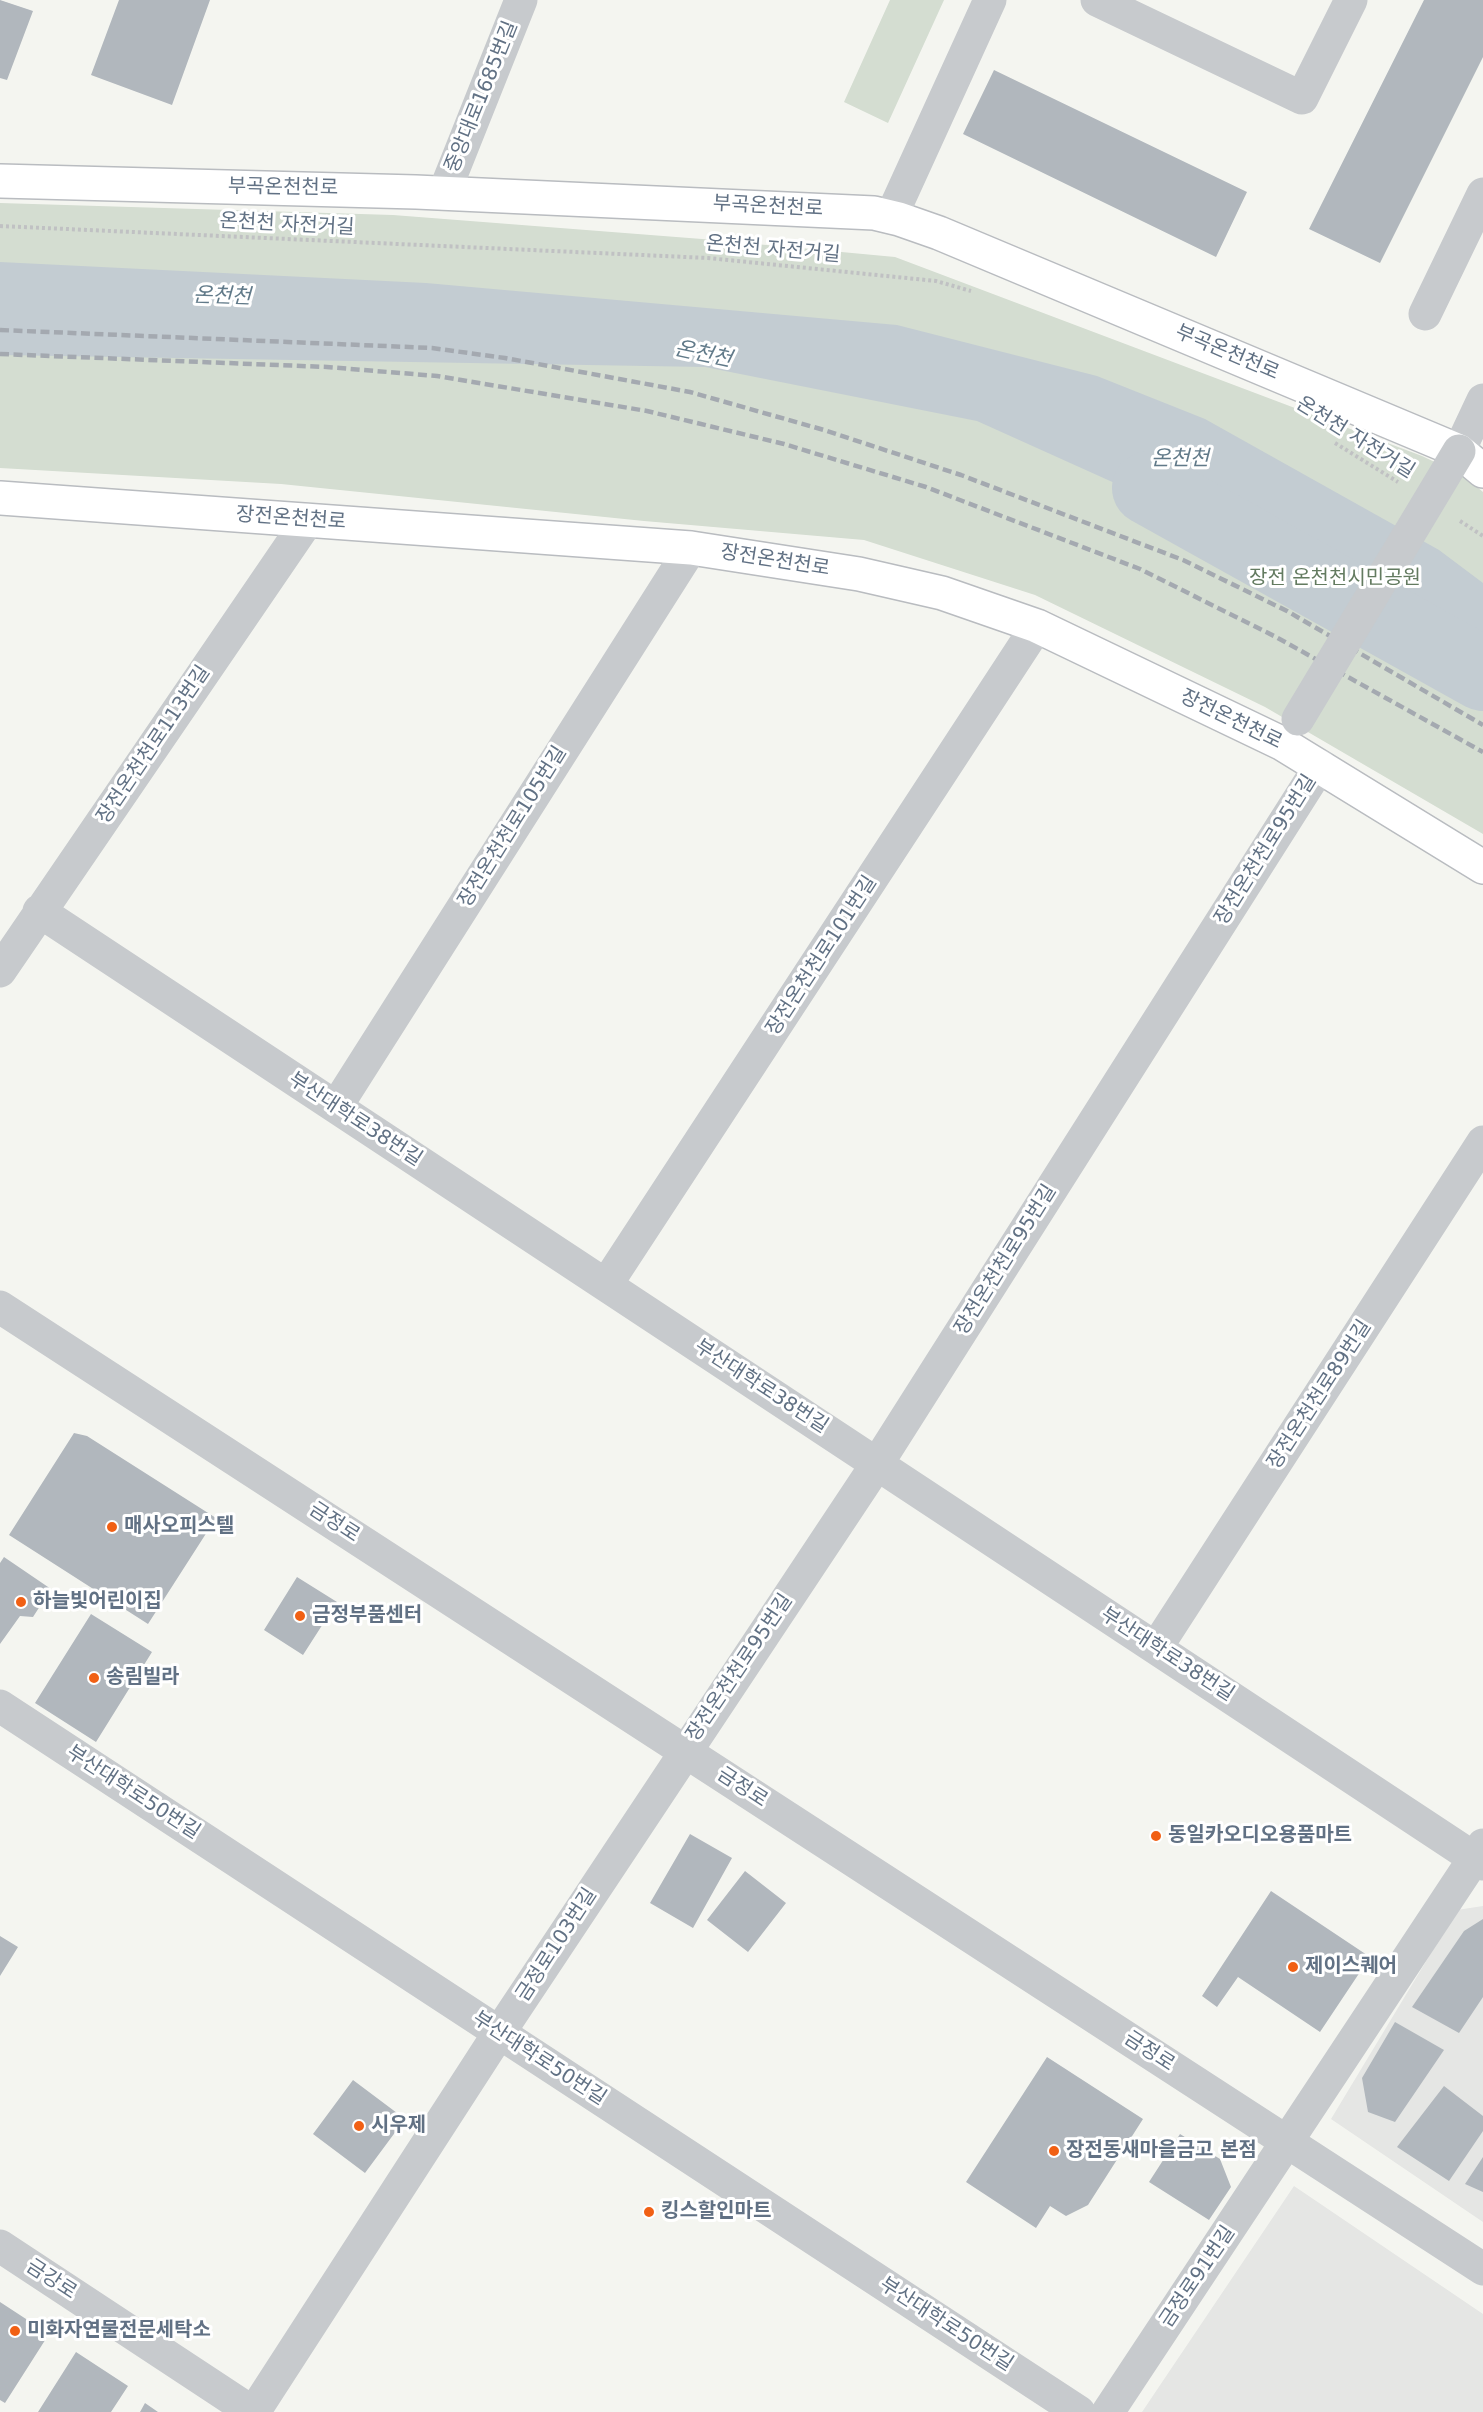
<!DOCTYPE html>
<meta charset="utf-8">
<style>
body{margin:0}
canvas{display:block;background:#f4f5f0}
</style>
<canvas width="1483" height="2412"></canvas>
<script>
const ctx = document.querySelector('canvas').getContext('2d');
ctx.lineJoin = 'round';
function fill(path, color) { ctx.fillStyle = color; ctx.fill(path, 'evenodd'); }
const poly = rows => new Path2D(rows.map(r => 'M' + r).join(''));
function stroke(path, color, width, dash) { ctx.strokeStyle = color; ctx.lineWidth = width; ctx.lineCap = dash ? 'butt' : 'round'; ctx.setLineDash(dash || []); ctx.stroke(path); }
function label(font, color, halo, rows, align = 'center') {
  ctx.font = font + ' "DejaVu Sans","Noto Sans KR",sans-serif'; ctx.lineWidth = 6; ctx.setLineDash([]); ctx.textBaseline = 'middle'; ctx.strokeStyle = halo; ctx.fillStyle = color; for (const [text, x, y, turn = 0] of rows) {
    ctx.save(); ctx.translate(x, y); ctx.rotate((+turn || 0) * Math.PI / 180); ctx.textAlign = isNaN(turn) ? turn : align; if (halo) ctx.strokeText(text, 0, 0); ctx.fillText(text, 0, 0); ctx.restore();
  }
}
fill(poly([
 [1483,1906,1483,2222,1331,2119,1457,1910],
 [1294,2186,1483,2314,1483,2412,1142,2412]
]), '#e5e6e4');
fill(poly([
 [890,0,944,0,888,123,844,102],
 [0,203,393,215,702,239,895,257,1422,456,1464,476,1483,492,1483,834,1265,707,1035,595,864,540,644,521,281,484,0,468]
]), '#d4ddd1');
fill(poly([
 [0,262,426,283,897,325,1097,376,1205,419,1439,550,1483,583,1483,649,977,421,705,367,0,355]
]), '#c3ccd2');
stroke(poly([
 [1149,488,1483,674]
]), '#c3ccd2', 74);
fill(poly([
 [0,0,33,11,7,80,0,78],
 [119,0,210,0,172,105,91,75],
 [1424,0,1483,0,1483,57,1380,263,1309,229],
 [994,70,1247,192,1216,257,963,134],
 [74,1433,87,1436,216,1518,148,1624,9,1535],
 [4,1557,51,1589,33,1617,20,1616,0,1644,0,1563],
 [297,1577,337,1602,303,1655,264,1630],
 [91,1614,152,1652,96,1742,35,1703],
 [690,1834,732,1858,693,1928,650,1903],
 [745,1871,786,1903,748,1952,707,1920],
 [1271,1891,1370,1957,1320,2032,1238,1977,1217,2007,1202,1996],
 [1483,1919,1483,1997,1459,2033,1412,2007,1464,1931],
 [0,1936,18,1947,0,1976],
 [1395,2022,1444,2050,1395,2122,1368,2112,1362,2078],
 [1047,2057,1143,2119,1088,2205,1066,2216,1050,2206,1036,2228,966,2182],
 [353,2080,405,2119,365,2173,313,2134],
 [1444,2086,1483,2116,1483,2131,1449,2181,1397,2147],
 [1180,2134,1220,2159,1231,2187,1209,2220,1149,2182],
 [1483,2157,1483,2192,1465,2184],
 [0,2302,49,2334,5,2403,0,2400],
 [76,2352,128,2386,111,2412,38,2412],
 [145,2403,158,2412,140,2412]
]), '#b1b7bd');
const major = poly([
 [0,181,416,192,874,213,899,219,939,233,1459,451,1483,471],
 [0,498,691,548,859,574,942,593,1037,626,1281,743,1483,867]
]);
stroke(major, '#b9bcc0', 36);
stroke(poly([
 [0,226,708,258,936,281,971,291],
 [1335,443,1398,482],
 [1460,521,1483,536]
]), '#c0c1c3', 4, [3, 3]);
stroke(poly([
 [1097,0,1302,98,1351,0],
 [444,193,521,0],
 [891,217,990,0],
 [1425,314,1483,194],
 [1459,451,1483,400],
 [39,911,1483,1864],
 [0,971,308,520],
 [336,1107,691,548],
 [606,1285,1037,626],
 [0,1307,1483,2269],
 [1156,1648,1483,1142],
 [0,1706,1079,2412],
 [0,2246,252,2412],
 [254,2412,499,2033,877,1464,1320,766],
 [1108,2412,1483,1845]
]), '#c7cacd', 33);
stroke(major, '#fff', 33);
stroke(poly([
 [0,330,432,348,505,358,690,392,824,430,961,475,1183,560,1287,611,1483,725],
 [0,354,327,367,437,376,647,411,784,444,926,487,1140,569,1276,637,1483,752]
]), '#a4a9b0', 4.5, [9, 4.5]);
stroke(poly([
 [1298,719,1459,451]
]), '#c7cacd', 33);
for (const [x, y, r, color] of [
 [112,1527,6,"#f16014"],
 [21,1602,6,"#f16014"],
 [300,1616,6,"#f16014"],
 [94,1678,6,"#f16014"],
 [1156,1836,6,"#f16014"],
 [1293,1967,6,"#f16014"],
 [359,2126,6,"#f16014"],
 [1054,2151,6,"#f16014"],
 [649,2212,6,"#f16014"],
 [15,2331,6,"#f16014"]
]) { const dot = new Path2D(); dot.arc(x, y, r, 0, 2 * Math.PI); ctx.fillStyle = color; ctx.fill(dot); stroke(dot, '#fff', 2); }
label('20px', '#617184', '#fff', [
 ["중앙대로1685번길",482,97,-68],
 ["부곡온천천로",283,188,1],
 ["부곡온천천로",768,207,3],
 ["온천천 자전거길",287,225,3],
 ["온천천 자전거길",773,250,5],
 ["부곡온천천로",1227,353,23],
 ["온천천 자전거길",1355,438,32],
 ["장전온천천로",291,519,4],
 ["장전온천천로",775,561,9],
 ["장전온천천로",1231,720,26],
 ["장전온천천로113번길",154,745,-56],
 ["장전온천천로105번길",513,827,-58],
 ["장전온천천로95번길",1266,850,-58],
 ["장전온천천로101번길",822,956,-57],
 ["부산대학로38번길",355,1120,33],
 ["장전온천천로95번길",1006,1260,-58],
 ["부산대학로38번길",761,1387,33],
 ["장전온천천로89번길",1320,1395,-57],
 ["금정로",334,1523,33],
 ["부산대학로38번길",1167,1655,33],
 ["장전온천천로95번길",740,1668,-56],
 ["금정로",742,1788,33],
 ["부산대학로50번길",133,1793,33],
 ["금정로103번길",557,1945,-57],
 ["금정로",1149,2052,33],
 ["부산대학로50번길",539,2059,33],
 ["금정로91번길",1198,2277,-56],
 ["금강로",51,2280,33],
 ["부산대학로50번길",946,2325,33]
]);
label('20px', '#637b60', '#fff', [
 ["장전 온천천시민공원",1335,579]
]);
label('bold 20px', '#617184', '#fff', [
 ["매사오피스텔",124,1527],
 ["하늘빛어린이집",33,1602],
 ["금정부품센터",312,1616],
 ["송림빌라",106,1678],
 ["동일카오디오용품마트",1168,1836],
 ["제이스퀘어",1305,1967],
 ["시우제",371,2126],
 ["장전동새마을금고 본점",1066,2151],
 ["킹스할인마트",661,2212],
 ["미화자연물전문세탁소",27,2331]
], 'left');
label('italic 21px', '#617a89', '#fff', [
 ["온천천",222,297,2],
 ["온천천",703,355,12],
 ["온천천",1180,460]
]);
</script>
